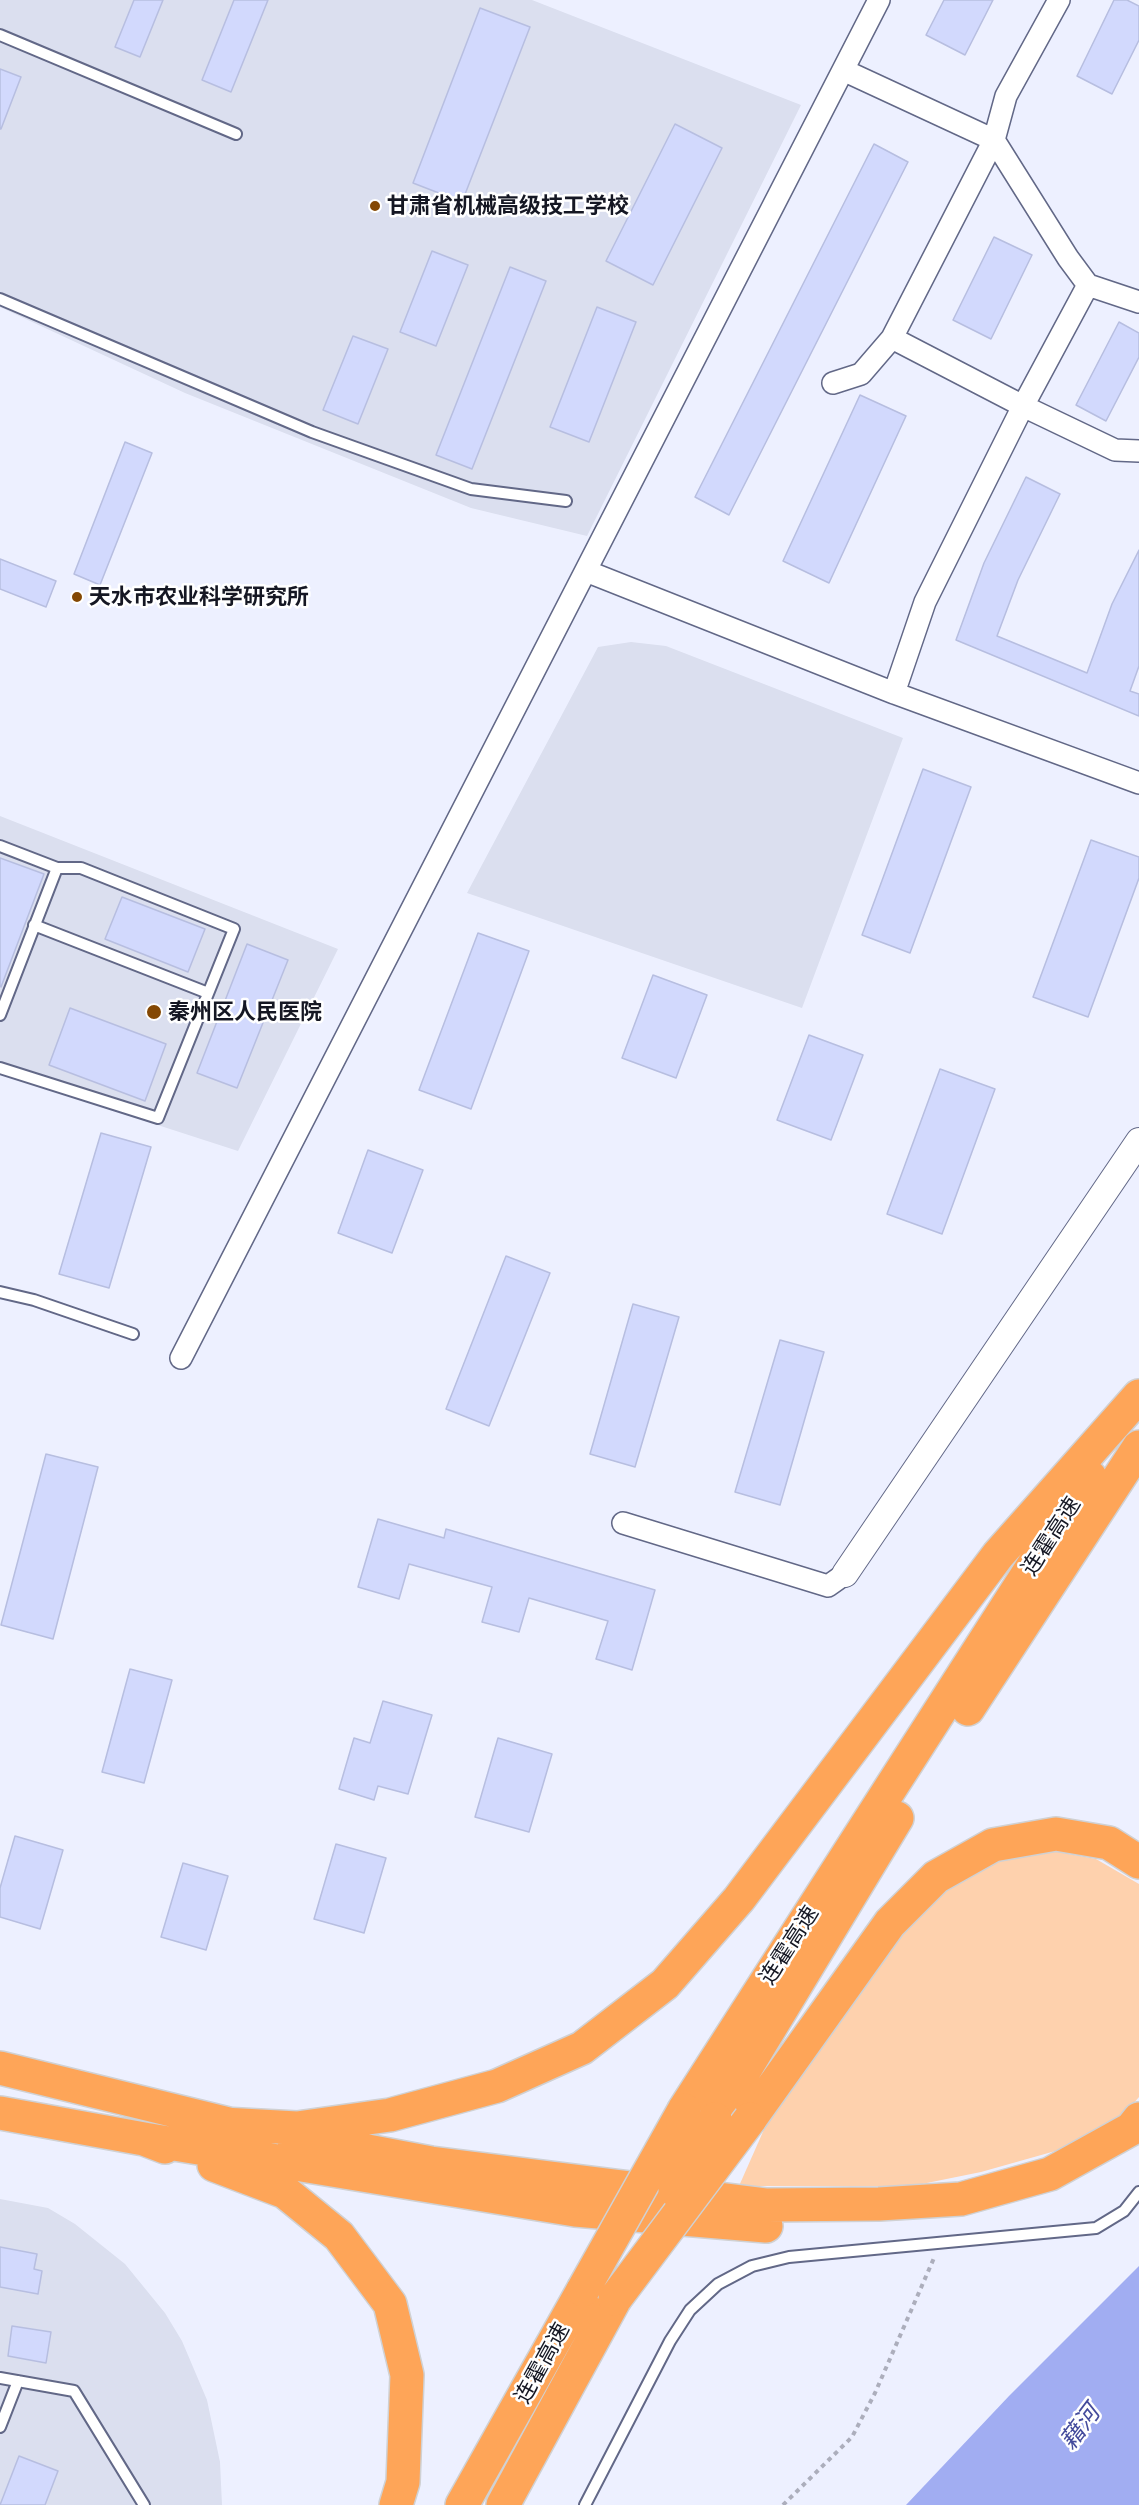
<!DOCTYPE html>
<meta charset="utf-8">
<style>
body{margin:0}
canvas{display:block;background:#edf0ff}
</style>
<canvas width="1139" height="2505"></canvas>
<script>
const ctx = document.querySelector('canvas').getContext('2d');
ctx.lineJoin = 'round';
function fill(path, color) { ctx.fillStyle = color; ctx.fill(path, 'evenodd'); }
const poly = rows => new Path2D(rows.map(r => 'M' + r).join(''));
function stroke(path, color, width, dash) { ctx.strokeStyle = color; ctx.lineWidth = width; ctx.lineCap = dash ? 'butt' : 'round'; ctx.setLineDash(dash || []); ctx.stroke(path); }
function label(font, color, halo, rows, align = 'center') {
  ctx.font = font + ' Commissioner,"Noto Sans SC",sans-serif'; ctx.lineWidth = 5; ctx.setLineDash([]); ctx.textBaseline = 'middle'; ctx.strokeStyle = halo; ctx.fillStyle = color; for (const [text, x, y, turn = 0] of rows) {
    ctx.save(); ctx.translate(x, y); ctx.rotate((+turn || 0) * Math.PI / 180); ctx.textAlign = isNaN(turn) ? turn : align; if (halo) ctx.strokeText(text, 0, 0); ctx.fillText(text, 0, 0); ctx.restore();
  }
}
fill(poly([
 [0,0,532,0,801,105,587,536,471,508,185,393,0,307],
 [631,642,666,646,903,738,802,1008,467,893,598,647],
 [0,816,338,949,238,1151,0,1074],
 [0,2199,48,2208,75,2224,125,2264,165,2313,182,2341,207,2400,220,2462,222,2505,0,2505]
]), '#dbdfef');
fill(poly([
 [1047,1850,1096,1859,1139,1884,1139,2097,1126,2112,1066,2148,981,2172,912,2186,739,2186,766,2125,901,1929,951,1879,997,1857]
]), '#fed1ad');
fill(poly([
 [1139,2266,1139,2505,906,2505,1009,2396]
]), '#a1adf2');
const building = poly([
 [134,0,163,0,140,57,115,47,134,0],
 [234,0,268,0,231,92,202,80,234,0],
 [944,0,993,0,965,55,926,35,944,0],
 [1114,0,1127,0,1139,6,1139,40,1112,94,1077,76,1114,0],
 [480,8,530,27,462,202,413,183,480,8],
 [0,69,21,77,1,129,0,129,0,69],
 [675,124,722,148,653,285,606,261,675,124],
 [874,144,908,162,729,515,695,497,874,144],
 [994,237,1032,255,991,339,953,320,994,237],
 [432,251,468,265,436,346,400,332,432,251],
 [510,267,546,281,472,469,436,455,510,267],
 [597,307,636,322,589,442,550,427,597,307],
 [1119,322,1139,333,1139,357,1106,421,1076,405,1119,322],
 [353,336,388,349,358,424,323,410,353,336],
 [860,395,906,416,829,583,783,561,860,395],
 [125,442,152,453,100,585,74,574,125,442],
 [1026,477,1060,494,1018,580,997,636,1087,673,1112,604,1139,550,1139,666,1130,691,1139,694,1139,716,956,640,984,563,1026,477],
 [0,559,56,581,46,607,0,589,0,559],
 [923,769,971,787,910,953,862,935,923,769],
 [1091,840,1139,857,1139,878,1088,1017,1033,997,1091,840],
 [0,858,44,874,1,987,0,986,0,858],
 [122,897,205,929,188,972,105,939,122,897],
 [478,933,529,951,471,1109,419,1090,478,933],
 [247,944,288,960,237,1088,197,1073,247,944],
 [653,975,707,995,676,1078,622,1058,653,975],
 [70,1008,166,1044,145,1101,49,1065,70,1008],
 [809,1035,863,1055,831,1140,777,1120,809,1035],
 [940,1069,995,1089,942,1234,887,1214,940,1069],
 [101,1133,151,1147,109,1288,59,1274,101,1133],
 [368,1150,423,1170,392,1253,338,1233,368,1150],
 [506,1256,550,1273,489,1426,446,1409,506,1256],
 [633,1304,679,1317,635,1467,590,1454,633,1304],
 [780,1340,824,1352,780,1505,735,1492,780,1340],
 [46,1454,98,1467,53,1639,1,1625,46,1454],
 [378,1519,444,1538,446,1529,655,1590,632,1670,596,1659,608,1621,529,1598,519,1632,482,1622,492,1587,409,1564,399,1599,358,1587,378,1519],
 [130,1669,172,1680,144,1783,102,1772,130,1669],
 [383,1701,432,1715,408,1794,378,1786,374,1800,339,1789,354,1738,370,1743,383,1701],
 [498,1738,552,1754,529,1832,475,1817,498,1738],
 [15,1836,63,1850,40,1929,0,1917,0,1888,15,1836],
 [336,1844,386,1858,364,1933,314,1919,336,1844],
 [183,1863,228,1876,206,1950,161,1937,183,1863],
 [0,2247,37,2254,34,2269,42,2271,38,2294,0,2287,0,2247],
 [12,2326,51,2332,46,2363,8,2356,12,2326],
 [19,2456,58,2471,45,2505,0,2505,19,2456]
]);
fill(building, '#d2d9fd');
stroke(building, '#b7bee0', 1.5);
const service = poly([
 [0,35,236,134],
 [0,299,312,432,471,489,566,501],
 [0,846,57,868,81,868,234,929,158,1118,0,1068],
 [34,925,208,993],
 [0,1015,57,868],
 [0,1292,34,1300,133,1334],
 [0,2378,74,2391,144,2505],
 [0,2427,18,2381],
 [585,2505,670,2341,690,2310,718,2284,752,2266,789,2257,1096,2228,1124,2211,1139,2192]
]);
const minor = poly([
 [843,70,994,140,1068,258,1088,285,1139,302],
 [892,338,1023,406,1115,450,1139,451],
 [833,383,861,374,892,338,994,140,1006,96,1059,0],
 [586,571,894,693,1139,783],
 [894,693,925,602,1023,406,1088,285],
 [181,1358,879,0],
 [623,1523,828,1586,845,1574]
]);
const tertiary = poly([
 [845,1574,1139,1141]
]);
const motorway = poly([
 [968,1709,1139,1447],
 [0,2068,245,2128],
 [684,2110,1090,1477],
 [0,2113,144,2139,165,2147],
 [715,2119,897,1818],
 [750,2119,890,1923,936,1877,993,1845,1056,1834,1109,1843,1139,1862],
 [223,2124,297,2128,390,2115,497,2086,582,2048,665,1984,739,1899,998,1555,1139,1396],
 [293,2137,431,2163,767,2205,879,2204,961,2199,1050,2174,1131,2129,1139,2119],
 [144,2139,575,2210,766,2226],
 [214,2165,285,2192,339,2236,390,2304,407,2375,403,2482,396,2505],
 [462,2505,583,2290],
 [503,2505,615,2299]
]);
stroke(service, '#626887', 14);
stroke(minor, '#626887', 24);
stroke(tertiary, '#626887', 28);
stroke(motorway, '#d0d1d3', 36);
stroke(poly([
 [783,2505,852,2437,875,2393,934,2258]
]), '#acaebc', 4, [4.5, 4.5]);
stroke(service, '#fff', 10);
stroke(minor, '#fff', 21);
stroke(tertiary, '#fff', 26);
stroke(motorway, '#fea558', 33);
const motorwayBridge = poly([
 [675,2190,715,2119],
 [583,2290,684,2110],
 [615,2299,750,2119]
]);
stroke(motorwayBridge, '#d0d1d3', 36, []);
stroke(motorwayBridge, '#fea558', 33);
for (const [x, y, r, color] of [
 [375,206,6,"#844804"],
 [77,597,6,"#844804"],
 [154,1012,8,"#844804"]
]) { const dot = new Path2D(); dot.arc(x, y, r, 0, 2 * Math.PI); ctx.fillStyle = color; ctx.fill(dot); stroke(dot, '#fff', 2); }
label('bold 22px', '#151723', '#fff', [
 ["甘肃省机械高级技工学校",387,206],
 ["天水市农业科学研究所",89,597],
 ["秦州区人民医院",168,1012]
], 'left');
label('22px', '#151723', '#fff', [
 ["连霍高速",1051,1536,-57],
 ["连霍高速",789,1945,-57],
 ["连霍高速",542,2363,-61]
]);
label('italic 24px', '#444b9c', '#fff', [
 ["藉河",1080,2427,-53]
]);
</script>
